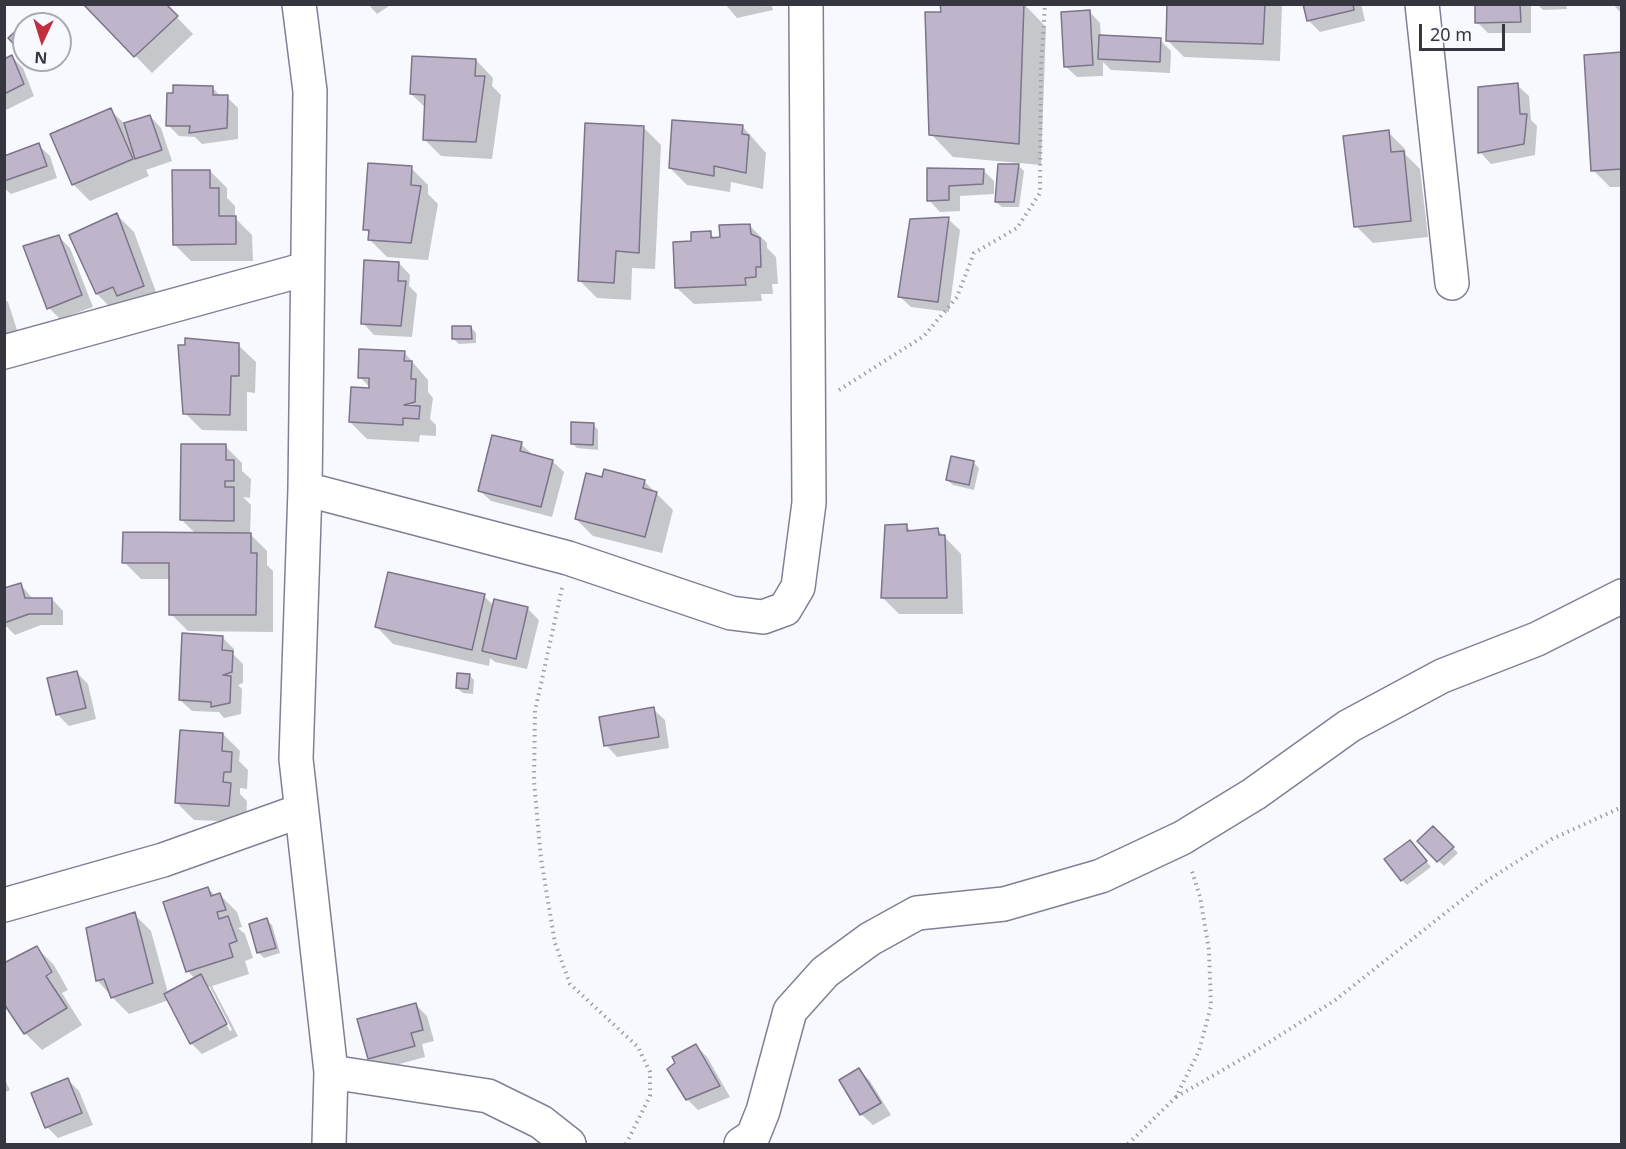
<!DOCTYPE html>
<style>
body{margin:0}
#map{position:relative;width:1626px;height:1149px;overflow:hidden;background:#f8f9fe;font-family:"Noto Sans",sans-serif}
canvas{display:block}
.frame{position:absolute;inset:0;border:6px solid #363640;pointer-events:none}
.north{position:absolute;left:12px;top:12px;width:60px;height:60px;box-sizing:border-box;background:#f8f9fe;border:2px solid #aaabb2;border-radius:50%;rotate:184deg;font-size:16px;font-weight:700;line-height:24px;text-align:center;color:#363640}
.north::after{content:'';display:block;margin:auto;width:21px;height:27px;background:#c03040;clip-path:polygon(50% 0,100% 100%,50% 72%,0 100%)}
.scale{position:absolute;left:1419px;top:24px;width:86px;height:27px;box-sizing:border-box;border:3px solid #363640;border-top:0;padding-left:8px;font-size:18px;line-height:21px;white-space:nowrap;color:#363640;-webkit-text-stroke:4px #f8f9fe;paint-order:stroke}
</style>
<div id="map">
<canvas width="1626" height="1149"></canvas>
<div class="frame"></div>
<div class="north">N</div>
<div class="scale">20 m</div>
</div>
<script>
const ctx = document.querySelector('canvas').getContext('2d');
ctx.lineJoin = 'round';
function fill(path, color) { ctx.fillStyle = color; ctx.fill(path, 'evenodd'); }
const poly = rows => new Path2D(rows.map(r => 'M' + r).join(''));
function stroke(path, color, width, dash) { ctx.strokeStyle = color; ctx.lineWidth = width; ctx.lineCap = dash ? 'butt' : 'round'; ctx.setLineDash(dash || []); ctx.stroke(path); }
fill(poly([
 [85,4,164,4,193,34,152,73],
 [368,4,392,4,377,14],
 [725,4,762,4,762,7,765,4,771,4,773,10,737,18],
 [1024,4,1046,27,1041,165,953,157,931,134,942,13],
 [1169,4,1282,4,1280,61,1184,57,1167,40],
 [1305,4,1361,4,1365,21,1320,32,1308,20],
 [1477,4,1531,4,1531,33,1488,33,1477,22],
 [1537,4,1566,4,1567,9,1543,10],
 [1613,4,1622,4,1622,11,1620,12],
 [1089,11,1100,23,1101,37,1160,40,1171,51,1170,73,1111,70,1103,62,1103,76,1077,77,1065,66],
 [1622,53,1622,187,1610,187,1593,170],
 [12,57,23,68,34,96,4,111,4,60],
 [476,60,493,78,492,86,501,95,492,159,441,156,424,139,426,108,411,94],
 [1517,85,1529,96,1531,120,1537,126,1535,155,1491,164,1480,152],
 [212,87,221,97,227,97,238,108,238,139,202,144,195,137,179,136,168,125],
 [110,110,125,124,150,116,161,128,172,161,146,170,149,176,90,201,73,184],
 [742,126,766,153,763,189,731,182,730,192,687,185,670,168],
 [644,128,661,145,655,269,632,268,631,300,597,298,580,281],
 [1388,132,1405,149,1406,155,1420,169,1428,237,1373,243,1356,226],
 [38,145,50,156,57,178,11,194,4,188,4,157],
 [1019,166,1024,171,1019,207,1002,207,996,202],
 [411,168,428,185,428,194,438,204,428,260,387,257,370,240,370,234,365,229],
 [929,170,983,170,994,181,994,194,960,196,960,211,940,212,929,200],
 [210,171,227,188,227,198,235,206,235,218,252,235,253,261,191,261,174,244],
 [117,215,134,232,160,303,114,311,97,294,71,236],
 [948,219,960,230,949,312,911,307,899,296],
 [750,226,767,243,767,248,776,257,778,284,772,284,773,294,761,294,762,301,694,304,676,287,693,243,710,233,716,239],
 [58,236,70,248,93,307,60,319,49,308],
 [399,263,410,275,409,286,417,294,412,337,374,335,363,323],
 [4,299,8,302,18,333,4,343],
 [471,327,476,333,476,343,459,344,453,338],
 [238,345,256,362,255,393,247,392,247,431,202,430,185,413,186,346],
 [404,352,428,380,428,392,433,398,430,419,436,425,436,436,420,435,419,442,367,439,350,422,372,390,360,377],
 [593,424,598,430,598,450,577,448,572,443],
 [521,444,533,455,552,461,564,472,552,517,491,501,479,490],
 [225,446,242,463,242,471,251,479,250,498,243,497,251,505,250,534,267,551,267,565,273,571,273,632,188,631,171,614,171,579,141,579,124,562,196,534,182,520],
 [974,463,979,468,974,490,953,485,947,480],
 [603,479,644,481,673,510,662,553,593,536,576,519],
 [906,526,912,532,938,530,961,554,963,614,899,614,882,597],
 [21,585,33,599,52,599,63,611,63,625,41,625,15,635,4,624,4,589],
 [484,596,494,606,527,608,539,620,527,669,495,662,490,658,489,666,393,644,376,626],
 [222,637,234,649,233,654,243,664,243,683,238,685,242,689,241,714,224,718,219,712,192,711,180,700],
 [76,672,88,684,96,719,69,726,57,714],
 [469,675,474,680,473,694,463,693,457,688],
 [653,709,665,720,669,748,617,757,606,745],
 [223,734,240,751,239,761,248,770,247,789,240,788,240,794,247,801,246,822,194,820,177,803],
 [1433,828,1458,853,1444,866,1419,841],
 [1415,847,1431,867,1407,885,1402,880],
 [208,888,216,897,220,895,237,912,242,927,238,928,245,934,253,958,245,961,249,974,212,986,238,1036,202,1054,191,1043,169,1000,129,1014,112,997,98,981,88,929,134,914,151,931,168,993,195,979,188,971],
 [206,987,210,987,232,1030,230,1031],
 [266,920,272,925,280,953,264,958,259,953,250,925],
 [37,948,54,965,68,990,62,993,82,1025,42,1050,25,1033],
 [416,1005,427,1016,434,1041,422,1044,425,1057,381,1069,369,1058],
 [696,1046,707,1057,730,1097,698,1110,687,1099],
 [859,1070,870,1081,891,1115,873,1125,861,1114,841,1081],
 [4,1078,10,1090,4,1093],
 [67,1079,79,1091,93,1125,58,1138,47,1127]
]), '#0003');
const building = poly([
 [83,4,166,4,178,16,134,57,83,4],
 [940,4,1024,4,1019,144,929,135,925,12,941,12,940,4],
 [1167,4,1265,4,1263,44,1166,41,1167,4],
 [1303,4,1353,4,1354,10,1307,21,1303,4],
 [1475,4,1520,4,1521,22,1475,23,1475,4],
 [1090,10,1093,65,1064,67,1061,12,1090,10],
 [24,23,24,51,22,53,8,38,24,23],
 [1099,35,1161,38,1160,62,1098,59,1099,35],
 [1622,52,1622,169,1591,171,1584,55,1622,52],
 [12,55,24,84,4,94,4,59,12,55],
 [412,56,476,59,475,76,485,76,476,142,423,140,425,95,410,94,412,56],
 [1518,83,1520,114,1527,114,1524,144,1478,153,1478,87,1518,83],
 [173,85,213,86,213,95,228,95,227,128,189,133,190,126,166,126,167,93,173,93,173,85],
 [111,108,133,159,72,185,50,134,111,108],
 [150,115,162,150,135,159,124,123,150,115],
 [672,120,743,125,742,134,749,135,746,173,714,166,714,176,669,168,672,120],
 [585,123,644,126,639,253,616,251,614,283,578,281,585,123],
 [1389,130,1391,152,1404,151,1411,221,1354,227,1343,136,1389,130],
 [39,143,47,166,4,181,4,156,39,143],
 [368,163,412,166,411,185,421,186,411,243,368,240,369,230,363,230,368,163],
 [998,164,1019,164,1014,202,995,202,998,164],
 [927,168,984,169,983,184,949,186,949,200,927,201,927,168],
 [172,170,210,170,210,188,219,188,219,216,236,216,236,244,173,245,172,170],
 [117,213,144,286,117,296,113,287,96,294,69,235,117,213],
 [949,217,938,302,898,297,910,219,949,217],
 [750,224,751,234,760,238,761,267,756,267,756,277,745,278,746,285,675,288,673,242,691,241,691,232,711,231,711,238,720,237,719,225,750,224],
 [59,235,82,295,47,309,23,246,59,235],
 [364,260,399,262,398,281,406,281,401,326,361,324,364,260],
 [452,326,471,326,472,339,452,339,452,326],
 [185,338,239,343,239,376,231,376,230,415,183,414,178,345,185,345,185,338],
 [359,349,405,351,404,361,412,361,411,379,416,379,415,402,404,405,420,406,419,419,403,418,403,425,349,422,351,387,369,388,369,378,358,378,359,349],
 [571,422,594,423,593,445,571,444,571,422],
 [492,435,522,442,520,451,553,460,541,507,478,491,492,435],
 [181,444,226,444,226,460,234,460,234,481,225,481,225,487,234,487,234,521,180,520,181,444],
 [951,456,974,461,969,485,946,480,951,456],
 [604,469,645,480,643,488,657,492,645,537,575,519,586,473,602,477,604,469],
 [907,524,907,531,938,528,939,535,945,535,947,598,881,598,885,525,907,524],
 [123,532,251,533,251,553,257,553,256,615,169,615,169,563,122,563,123,532],
 [388,572,485,594,472,650,375,627,388,572],
 [21,583,25,598,52,598,52,614,29,614,4,623,4,588,21,583],
 [494,599,528,607,516,659,482,651,494,599],
 [182,633,223,636,222,650,233,651,232,672,223,675,231,676,230,703,211,707,211,702,179,700,182,633],
 [77,671,86,708,56,715,47,678,77,671],
 [457,673,470,674,468,689,456,688,457,673],
 [654,707,659,737,604,746,599,717,654,707],
 [180,730,223,733,222,751,232,752,231,772,224,772,223,782,231,783,229,806,175,803,180,730],
 [1433,826,1454,847,1437,862,1417,841,1433,826],
 [1410,840,1427,861,1401,881,1384,859,1410,840],
 [208,887,211,896,220,893,226,910,217,912,219,919,228,916,237,941,229,944,233,957,186,972,163,902,208,887],
 [135,912,153,983,111,998,104,979,96,981,86,928,135,912],
 [267,918,276,948,257,953,249,924,267,918],
 [37,946,52,972,46,976,67,1008,24,1034,4,1004,4,963,37,946],
 [201,974,227,1024,190,1044,164,994,201,974],
 [416,1003,423,1030,411,1033,415,1046,368,1059,357,1019,416,1003],
 [696,1044,720,1086,686,1100,667,1069,675,1063,672,1057,696,1044],
 [859,1068,881,1103,860,1115,839,1080,859,1068],
 [68,1078,82,1113,45,1128,31,1093,68,1078]
]);
fill(building, '#beb5cb');
stroke(building, '#7c7489', 1.5);
const minor = poly([
 [299,4,310,91,305,489,296,759,331,1072,329,1144],
 [1422,4,1452,283],
 [4,352,306,269],
 [305,489,568,558,731,613,763,617,785,609,798,587,809,503,806,4],
 [4,905,163,860,300,811],
 [331,1072,488,1096,541,1122,569,1144],
 [741,1144,753,1136,763,1111,790,1011,825,972,870,939,917,913,1004,904,1101,876,1182,838,1254,794,1349,726,1442,676,1537,639,1622,596]
]);
stroke(minor, '#7f8095', 36);
stroke(poly([
 [839,390,924,336,957,297,974,253,1017,228,1040,193,1041,67,1045,4],
 [562,588,535,711,534,781,541,859,555,943,570,984,638,1047,650,1072,650,1096,626,1144],
 [1176,1097,1252,1053,1334,1001,1482,884,1552,839,1622,807],
 [1128,1144,1176,1097,1199,1051,1211,1006,1209,950,1200,897,1191,868]
]), '#9fa0a7', 4, [1.5, 4.5]);
stroke(minor, '#fff', 33);
</script>
